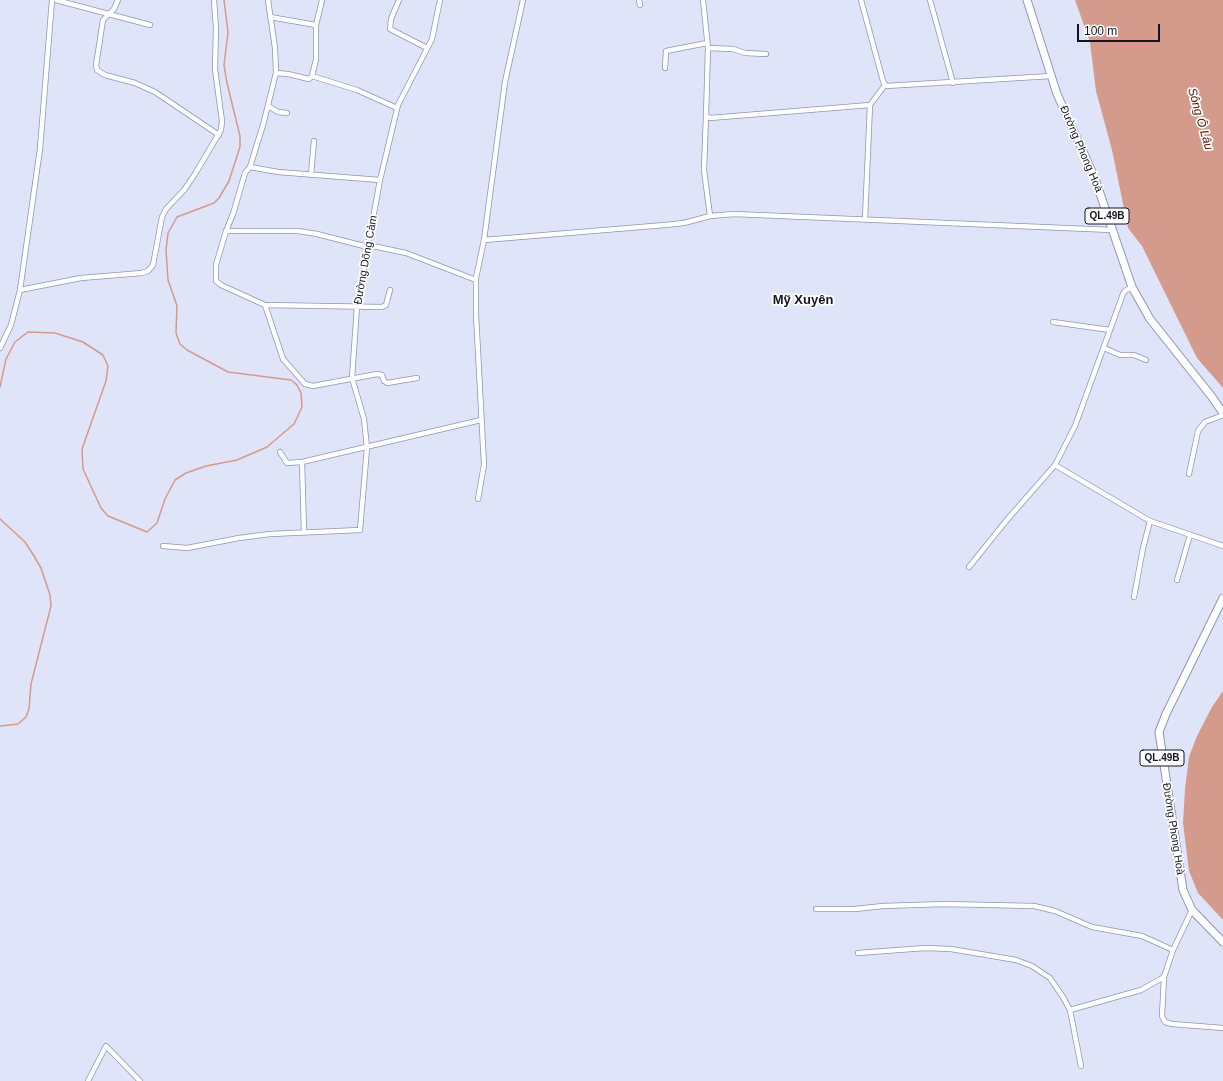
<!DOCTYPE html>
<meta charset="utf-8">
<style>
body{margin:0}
#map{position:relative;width:1223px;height:1081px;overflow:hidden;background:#dfe4f9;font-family:Helvetica,sans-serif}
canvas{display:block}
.scale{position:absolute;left:1077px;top:24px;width:83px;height:18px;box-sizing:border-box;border:2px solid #121520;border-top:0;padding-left:5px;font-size:12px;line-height:14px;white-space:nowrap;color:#121520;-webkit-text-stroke:3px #fff;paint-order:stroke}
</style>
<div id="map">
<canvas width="1223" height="1081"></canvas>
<div class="scale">100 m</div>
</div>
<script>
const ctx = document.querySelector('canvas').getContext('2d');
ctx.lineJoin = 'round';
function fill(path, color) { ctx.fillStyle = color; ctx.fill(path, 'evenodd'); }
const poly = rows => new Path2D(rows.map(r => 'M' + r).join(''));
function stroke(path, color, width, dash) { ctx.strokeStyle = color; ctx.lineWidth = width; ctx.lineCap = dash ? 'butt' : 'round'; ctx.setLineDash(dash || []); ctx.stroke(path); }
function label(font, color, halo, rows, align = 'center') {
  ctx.font = font + ' Helvetica,sans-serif'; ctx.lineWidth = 3.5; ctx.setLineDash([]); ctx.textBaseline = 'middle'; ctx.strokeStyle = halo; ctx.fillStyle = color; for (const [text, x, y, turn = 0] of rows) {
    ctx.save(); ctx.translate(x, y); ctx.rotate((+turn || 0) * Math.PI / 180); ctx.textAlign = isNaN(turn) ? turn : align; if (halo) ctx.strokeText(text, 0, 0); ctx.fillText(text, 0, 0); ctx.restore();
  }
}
fill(poly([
 [1075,0,1223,0,1223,388,1197,358,1142,246,1128,228,1112,150,1096,91,1090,42],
 [1223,691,1223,920,1198,893,1189,871,1183,823,1185,789,1189,757,1197,736,1212,707]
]), '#d49a8b');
stroke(poly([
 [0,387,6,359,15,342,28,332,55,333,83,342,103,355,108,366,106,381,82,449,83,469,101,508,108,516,147,532,157,523,165,499,175,480,186,473,206,466,237,460,267,447,294,424,302,407,301,393,297,385,291,380,228,372,187,350,180,344,176,333,177,306,168,280,166,250,168,233,177,217,214,203,219,198,229,181,240,147,240,136,227,83,224,65,228,32,224,0],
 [0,519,25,542,34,556,41,568,50,595,51,606,31,684,29,709,26,717,18,724,0,726]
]), '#d49a8b', 1.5);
const minor = poly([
 [56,0,150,25],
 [118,0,114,9,103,20,96,65,97,70,105,75,135,83,155,92,219,135],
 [399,0,391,19,390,29,427,48],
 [639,0,640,5],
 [703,0,708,48,706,116,710,118,870,105,885,85],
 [861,0,883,81,886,86,1051,76],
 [930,0,953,83],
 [270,17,316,25],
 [708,48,733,49,745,53,766,54],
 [665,68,666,51,707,43],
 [276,73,288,74,309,79,312,76,316,59,316,25,322,0],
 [312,76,357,90,397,108],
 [268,106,278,112,287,113],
 [706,116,704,170,710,216],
 [250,167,263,125,276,73,275,48,268,0],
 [311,175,314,141],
 [865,219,870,105],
 [226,231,216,265,216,281,221,285,265,305,283,359,305,384,313,386,377,374,382,375,384,381,387,383,417,378],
 [484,240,665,225,684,223,710,216,734,214,1112,230],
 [368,245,406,253,476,280],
 [368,247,317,234,298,231,226,231,233,214,245,173,250,167,278,172,380,180],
 [20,290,81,278,142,273,148,271,153,265,162,217,166,209,184,190,195,174,221,130,222,121,215,69,216,28,214,0],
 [265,305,382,307,386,305,390,290],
 [1053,322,1110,330],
 [0,348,11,325,20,290,40,149,52,0],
 [1104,348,1120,355,1134,355,1146,360],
 [280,452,287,463,302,462,481,420],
 [302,462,304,532],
 [1055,465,1150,521,1223,546],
 [1189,474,1198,431,1205,422,1223,415],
 [478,499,484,465,476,314,476,278,484,240,505,82,523,0],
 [163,546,187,548,239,538,270,534,360,530,367,448,364,419,352,378,357,306,380,180,398,105,432,39,440,0],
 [969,567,1006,521,1055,465,1075,426,1123,294,1125,291,1132,287],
 [1177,580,1190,535],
 [1134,597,1143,548,1150,521],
 [816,909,855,909,883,906,945,904,1034,906,1055,911,1092,927,1142,936,1173,950],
 [858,953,925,948,951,949,1016,960,1032,966,1050,978,1063,997,1070,1010,1141,990,1164,977,1173,950,1192,910],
 [1164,977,1162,1016,1165,1022,1172,1024,1223,1028],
 [1070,1010,1081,1066],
 [88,1081,106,1046,140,1081]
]);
const primary = poly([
 [1027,0,1057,94,1094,176,1132,287,1150,319,1212,397,1223,413],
 [1223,598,1166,714,1159,732,1183,890,1192,910,1223,942]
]);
stroke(minor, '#8e95b5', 6);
stroke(primary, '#8e95b5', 9);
stroke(minor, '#fff', 4.5);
stroke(primary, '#fff', 7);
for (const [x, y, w] of [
 [1107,216,44],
 [1162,758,44]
]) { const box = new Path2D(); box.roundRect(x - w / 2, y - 8, w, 16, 3); ctx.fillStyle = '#fff'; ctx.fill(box); stroke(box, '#121520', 1); }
label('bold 10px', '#121520', null, [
 ["QL.49B",1107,216],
 ["QL.49B",1162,758]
]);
label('11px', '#121520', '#fff', [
 ["Đường Phong Hoà",1081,149,67],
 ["Đường Dõng Cảm",366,260,-80],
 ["Đường Phong Hoà",1173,829,81]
]);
label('italic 12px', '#551000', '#fff', [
 ["Sông Ô Lâu",1200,119,74]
]);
label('bold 13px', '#121520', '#fff', [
 ["Mỹ Xuyên",803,300]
]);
</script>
